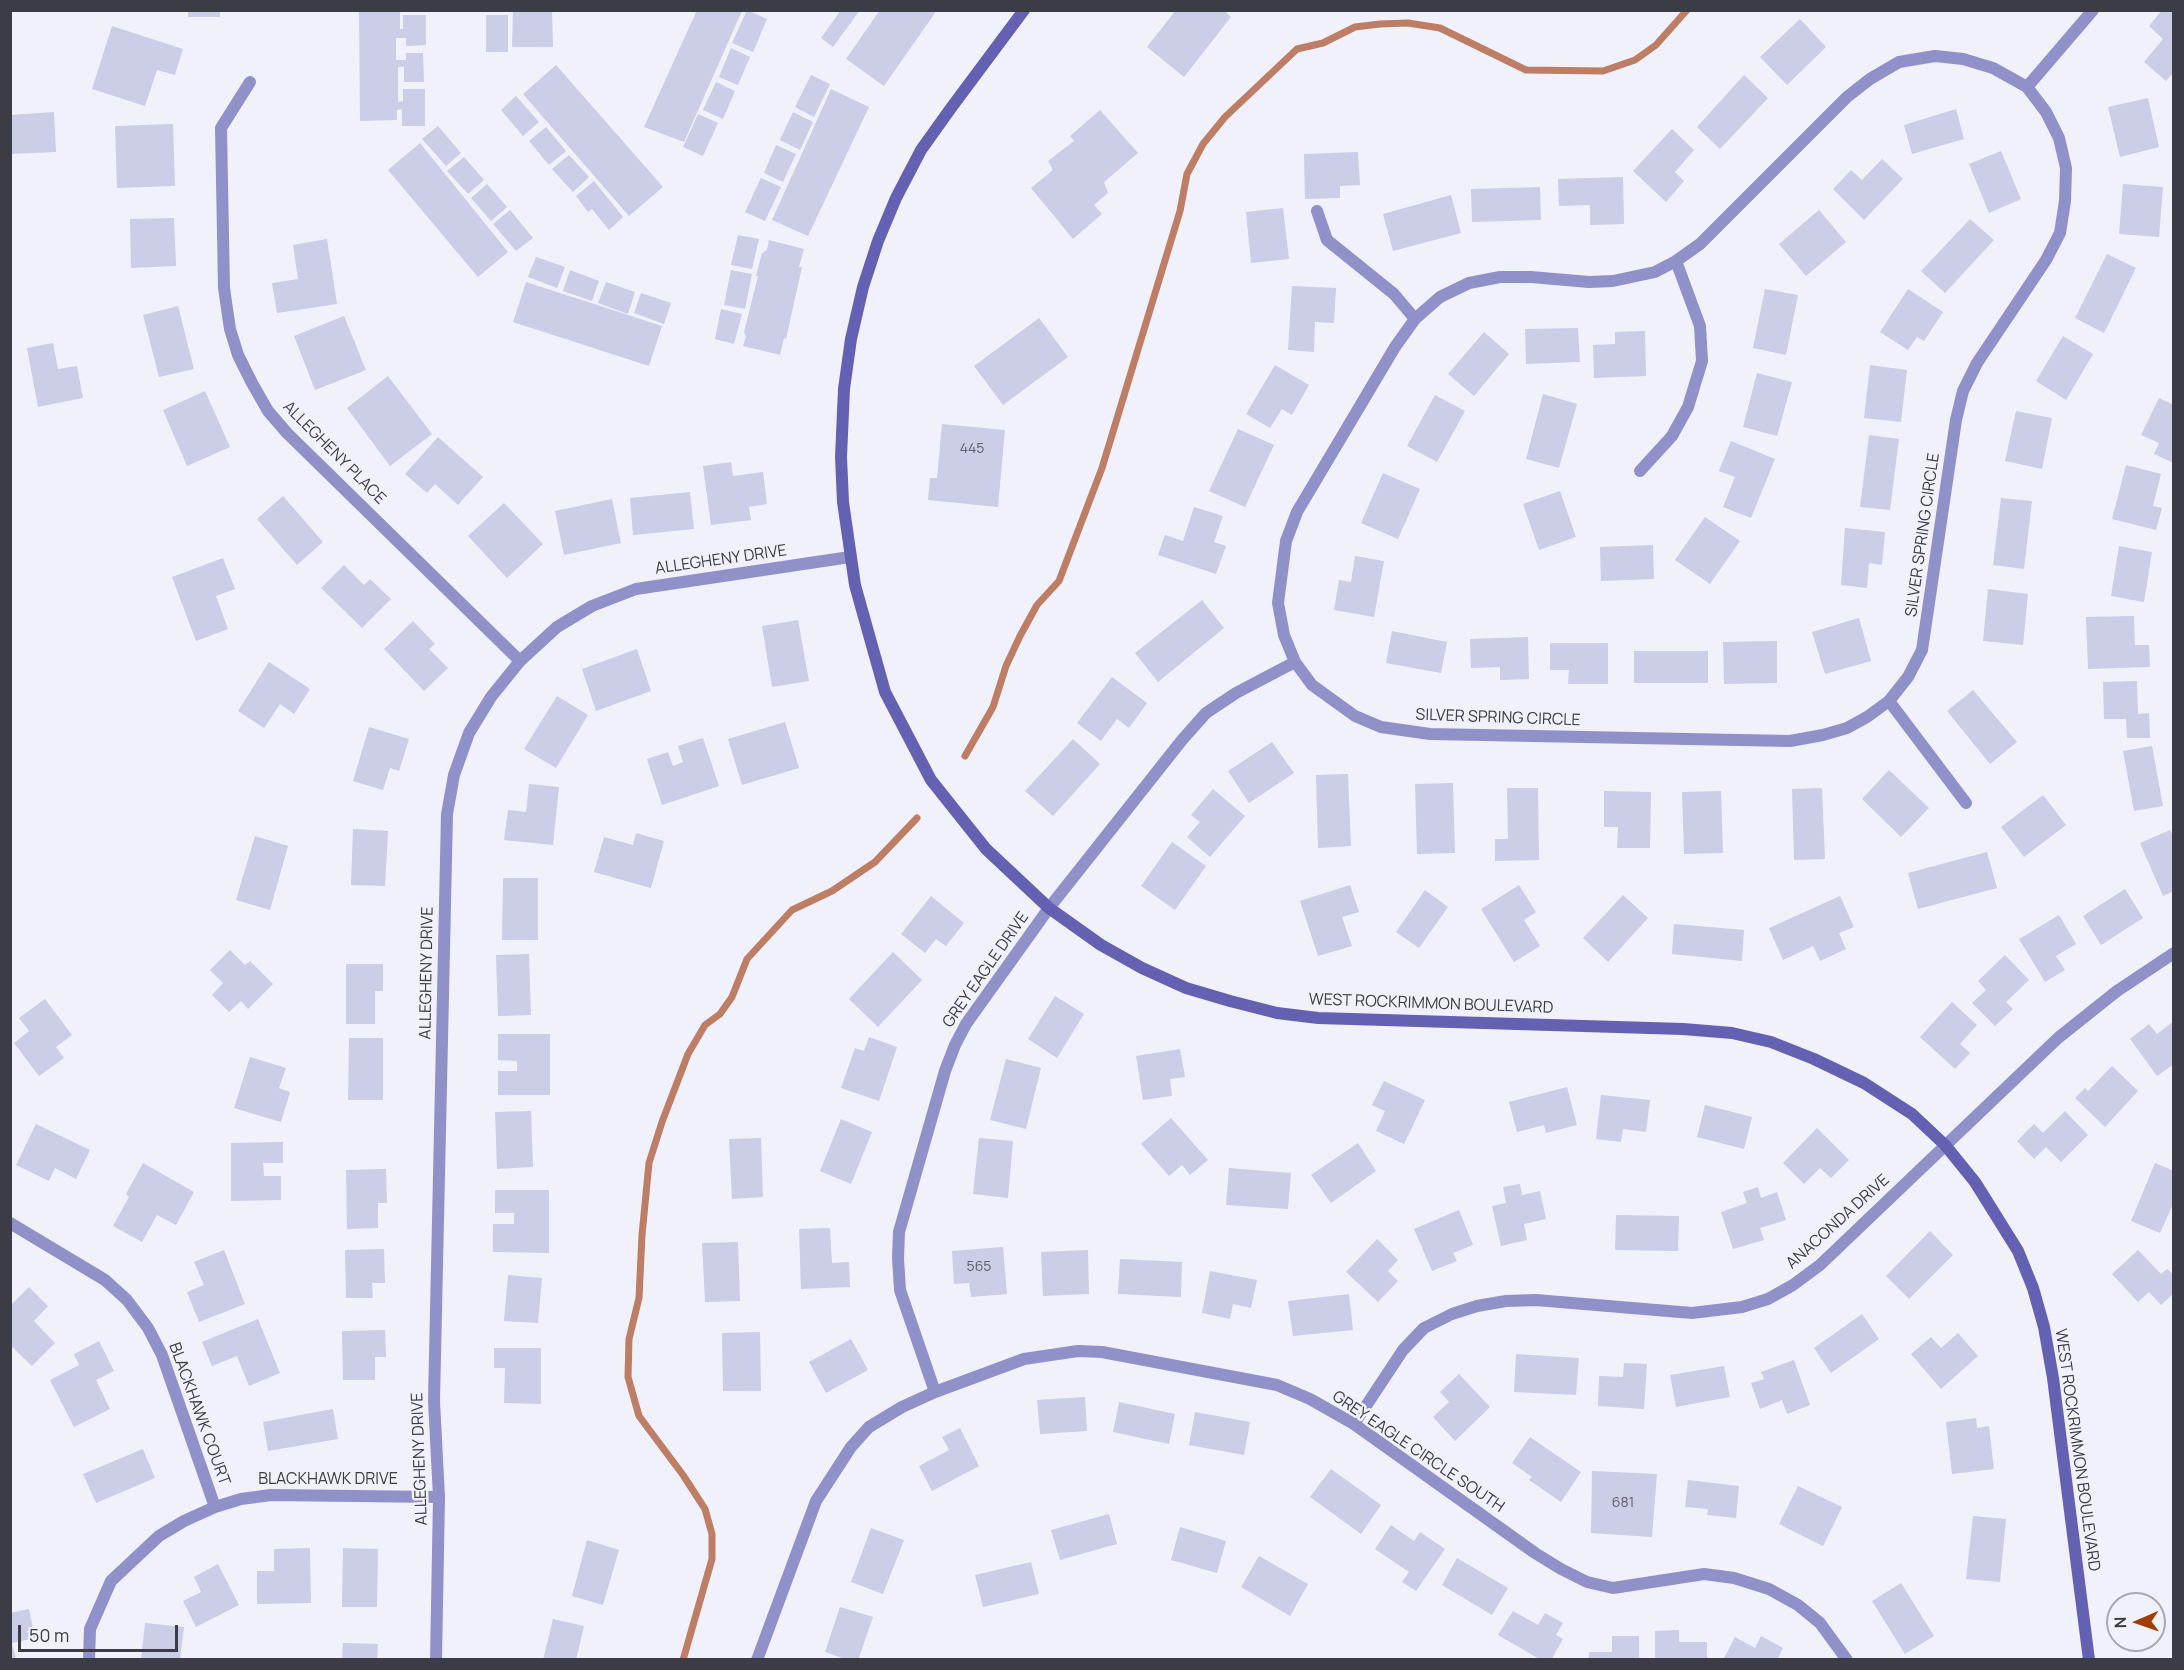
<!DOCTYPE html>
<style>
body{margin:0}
#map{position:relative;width:2184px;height:1670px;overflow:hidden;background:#f0f1fb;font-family:Manrope,sans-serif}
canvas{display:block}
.frame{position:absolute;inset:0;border:12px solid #3b3c46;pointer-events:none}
.north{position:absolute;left:2106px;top:1592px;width:60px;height:60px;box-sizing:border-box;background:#f0f1fb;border:2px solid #a8a9b3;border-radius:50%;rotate:268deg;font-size:16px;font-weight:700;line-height:24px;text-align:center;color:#3b3c46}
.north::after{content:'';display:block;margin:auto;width:21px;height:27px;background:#a03e00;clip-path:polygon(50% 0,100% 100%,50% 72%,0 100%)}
.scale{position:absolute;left:18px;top:1625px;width:160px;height:27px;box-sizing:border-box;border:3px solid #3b3c46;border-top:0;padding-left:8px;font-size:18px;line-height:21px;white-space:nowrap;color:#3b3c46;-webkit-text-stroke:4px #f0f1fb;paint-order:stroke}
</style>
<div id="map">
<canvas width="2184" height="1670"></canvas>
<div class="frame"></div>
<div class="north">N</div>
<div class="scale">50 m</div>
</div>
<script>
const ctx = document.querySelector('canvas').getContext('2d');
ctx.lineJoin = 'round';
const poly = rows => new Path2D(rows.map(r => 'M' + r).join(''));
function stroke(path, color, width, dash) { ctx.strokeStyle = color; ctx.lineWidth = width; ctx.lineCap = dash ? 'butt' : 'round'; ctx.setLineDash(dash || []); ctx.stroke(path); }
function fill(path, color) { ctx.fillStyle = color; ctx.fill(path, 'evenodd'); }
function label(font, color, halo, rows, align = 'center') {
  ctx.font = font + ' Manrope,sans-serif'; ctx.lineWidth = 5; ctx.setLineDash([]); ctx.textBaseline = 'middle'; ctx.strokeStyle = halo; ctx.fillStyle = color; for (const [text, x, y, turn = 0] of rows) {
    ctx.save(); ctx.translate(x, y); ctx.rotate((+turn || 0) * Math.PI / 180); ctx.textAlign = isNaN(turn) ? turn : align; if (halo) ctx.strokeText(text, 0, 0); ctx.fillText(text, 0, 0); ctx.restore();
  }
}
stroke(poly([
 [965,756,993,707,1006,666,1020,636,1037,605,1059,581,1102,468,1180,211,1187,174,1203,144,1225,117,1297,49,1323,43,1355,27,1380,24,1408,23,1440,28,1526,70,1603,71,1635,60,1656,45,1687,10],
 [683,1660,712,1559,712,1534,705,1509,683,1475,639,1416,628,1377,629,1339,639,1298,642,1235,649,1163,662,1122,688,1054,705,1025,720,1014,732,997,747,959,792,910,832,891,875,862,917,818]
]), '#be7e66', 7);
fill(poly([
 [188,10,220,10,220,17,188,17],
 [359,10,400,10,400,29,403,29,403,15,426,15,426,45,406,46,406,38,396,38,396,60,406,60,406,53,423,53,424,82,404,82,404,67,398,67,398,102,403,101,403,89,425,89,425,126,402,126,402,109,397,110,397,120,360,121],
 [513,10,552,10,553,47,512,47],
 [697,10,742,11,684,142,644,127],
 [747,10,767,19,753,52,732,43],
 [841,10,860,10,833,47,821,38],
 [880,10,937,10,884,86,846,59],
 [1176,10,1224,10,1231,17,1184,77,1147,47],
 [2162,10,2174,10,2174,72,2166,81,2144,62,2163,39,2149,26],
 [486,15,508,15,508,52,486,52],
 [1800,19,1826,47,1787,85,1760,57],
 [112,26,183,49,175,75,157,70,145,106,92,89],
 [731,48,750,57,738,85,719,77],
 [556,65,663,187,629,216,523,94],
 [811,75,830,84,814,117,795,107],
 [1744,75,1768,98,1720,149,1697,127],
 [716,82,735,91,723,119,703,110],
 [831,89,869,107,808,236,772,220],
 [516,96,539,122,523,136,501,110],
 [2148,98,2159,147,2120,157,2108,107],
 [1956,109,1964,139,1912,154,1904,125],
 [1100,110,1138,153,1104,182,1108,193,1094,205,1102,214,1073,239,1031,188,1053,170,1048,161,1074,141,1070,136],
 [54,112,56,152,10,154,10,115],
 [793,112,813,122,800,150,780,140],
 [698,114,718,123,703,156,683,147],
 [173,124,175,186,117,188,115,126],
 [438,126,461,153,446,166,422,139],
 [546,127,566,151,549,165,529,141],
 [1672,129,1694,150,1675,172,1684,181,1666,202,1633,171],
 [420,143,508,252,478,277,388,170],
 [776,145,796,154,783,182,764,173],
 [2001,151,2021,199,1989,213,1969,164],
 [1358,152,1360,185,1340,186,1340,198,1305,199,1304,154],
 [569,155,589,177,573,192,552,169],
 [464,157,484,180,468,194,447,171],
 [1882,159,1903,179,1864,220,1833,189,1851,170,1862,180],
 [1623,177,1624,224,1590,225,1590,205,1559,206,1558,179],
 [761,178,781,187,765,221,745,212],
 [594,181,623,217,609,230,592,209,588,212,576,196],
 [487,184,507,207,491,221,471,198],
 [2123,184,2163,187,2159,237,2119,234],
 [1540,187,1541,220,1472,222,1471,189],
 [1451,195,1461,233,1393,251,1383,214],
 [1283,208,1289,259,1251,263,1246,212],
 [510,210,533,238,516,251,493,224],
 [1819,210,1846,242,1806,276,1779,244],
 [174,218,176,266,131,268,130,219],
 [1970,219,1994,240,1945,293,1921,271],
 [738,235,759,239,752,269,731,265],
 [327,239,337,304,277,313,272,283,298,279,293,245],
 [769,240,804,249,799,267,802,267,786,339,784,338,780,355,743,346,746,336,744,332,758,276,756,276,762,253,767,250],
 [2107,254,2136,268,2104,333,2075,318],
 [536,257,565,267,557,288,528,277],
 [570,270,599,281,592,301,563,291],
 [731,270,752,274,745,309,724,305],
 [526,282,662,326,649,366,513,322],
 [606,282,635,292,628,314,598,303],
 [1292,286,1336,288,1334,323,1315,322,1314,352,1288,350],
 [1765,289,1798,295,1786,355,1753,348],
 [1908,289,1943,312,1924,341,1917,337,1908,350,1880,332],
 [641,293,671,303,664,324,634,313],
 [178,306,194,369,159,377,143,315],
 [721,309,742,314,734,344,715,339],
 [344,316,366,370,315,390,294,336],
 [1039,318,1068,357,1003,405,974,366],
 [1578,328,1580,362,1526,364,1525,329],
 [1645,331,1646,376,1594,378,1593,345,1615,344,1615,332],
 [1484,332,1509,354,1474,396,1448,374],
 [2063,336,2093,354,2066,400,2036,381],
 [53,343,58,369,77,366,83,398,38,407,27,348],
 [1275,365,1309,385,1292,415,1282,409,1270,428,1246,414],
 [1870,365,1907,370,1901,422,1864,418],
 [1757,373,1792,382,1777,436,1743,427],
 [388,376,432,434,390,466,347,408],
 [205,391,230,447,187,466,163,410],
 [1543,394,1577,404,1559,468,1526,459],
 [1435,395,1465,411,1437,462,1407,446],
 [2159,398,2174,405,2174,463,2154,454,2159,443,2141,435],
 [2016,411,2052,418,2042,469,2005,461],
 [942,424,1005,430,998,507,928,500,930,478,937,478],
 [1238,429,1274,445,1245,507,1209,491],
 [1869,435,1899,439,1890,510,1860,507],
 [438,437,483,477,458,505,435,484,427,493,405,474],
 [1731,441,1775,459,1751,518,1723,507,1735,477,1719,471],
 [731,462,733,476,763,472,767,504,749,507,751,520,711,525,703,466],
 [2126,465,2161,474,2153,506,2162,508,2156,530,2112,519],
 [1383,473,1420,489,1398,539,1361,523],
 [1560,491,1576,537,1539,550,1523,504],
 [690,492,694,529,633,535,630,498],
 [283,496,323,542,297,565,257,519],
 [2001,498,2032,501,2024,569,1993,565],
 [612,499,621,543,564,555,555,511],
 [504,503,543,544,507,578,468,536],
 [1194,507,1223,516,1214,542,1226,546,1216,574,1158,555,1165,535,1183,541],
 [1705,517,1740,541,1710,584,1675,560],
 [1845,528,1885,532,1882,565,1869,563,1867,588,1841,585],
 [1653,545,1654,579,1601,581,1600,547],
 [2119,546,2152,552,2144,602,2111,596],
 [1355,556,1384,561,1374,617,1334,610,1339,580,1351,582],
 [223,558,235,589,216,596,228,629,196,641,172,577],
 [344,565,364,585,370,579,391,599,362,628,321,588],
 [1988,589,2028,594,2023,645,1983,641],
 [1202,600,1224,628,1158,682,1135,653],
 [2134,616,2135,645,2149,645,2150,667,2088,669,2086,617],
 [1859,618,1871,661,1825,674,1812,632],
 [798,620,809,681,772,687,762,626],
 [413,621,435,644,429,649,448,668,424,691,384,649],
 [1392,631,1447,642,1441,673,1386,663],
 [1528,637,1529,679,1500,680,1500,667,1471,668,1470,639],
 [1777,641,1777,683,1724,684,1723,642],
 [1550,643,1608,643,1608,684,1568,684,1569,670,1550,670],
 [637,649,651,691,596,711,582,669],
 [1634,651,1708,651,1708,683,1634,683],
 [269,662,310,689,294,714,280,704,264,728,238,711],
 [1112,677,1147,703,1129,728,1117,719,1101,741,1077,723],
 [2137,681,2138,714,2149,713,2150,738,2127,738,2126,719,2104,719,2103,682],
 [1973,690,2017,742,1990,764,1947,711],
 [557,696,588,715,556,768,524,749],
 [785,722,799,768,742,785,728,739],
 [369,727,409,739,399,771,390,768,383,790,353,781],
 [703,738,719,786,662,805,647,759,668,752,673,766,683,762,678,746],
 [1073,739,1100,764,1053,816,1025,791],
 [1272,742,1294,773,1249,803,1228,771],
 [2152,746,2163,806,2134,811,2123,751],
 [1889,770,1929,808,1901,837,1862,799],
 [1348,774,1351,846,1318,848,1316,775],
 [1453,783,1455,853,1417,854,1415,784],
 [529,784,559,787,553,845,504,840,508,810,526,812],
 [1507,788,1538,788,1539,860,1495,861,1495,839,1508,839],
 [1822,788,1825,859,1794,860,1792,789],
 [1213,789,1245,816,1210,857,1187,837,1200,822,1191,815],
 [1604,791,1651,792,1650,848,1617,848,1618,827,1604,827],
 [1721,791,1723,853,1684,854,1682,792],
 [2043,795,2066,825,2024,857,2001,827],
 [353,829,388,831,385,886,351,885],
 [2170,830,2174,837,2174,891,2163,896,2140,843],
 [636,833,664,841,651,888,594,872,604,837,633,845],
 [255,836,288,846,270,910,236,900],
 [1172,842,1206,866,1175,910,1141,886],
 [1987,852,1997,888,1918,909,1908,873],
 [503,878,538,878,538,940,502,940],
 [1350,885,1359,912,1342,917,1352,946,1318,956,1300,901],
 [1519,885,1536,912,1524,920,1540,946,1514,962,1481,909],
 [2125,889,2143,918,2101,945,2083,916],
 [1425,890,1448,907,1419,948,1396,932],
 [1623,895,1648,918,1608,962,1583,938],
 [931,896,964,923,946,946,936,939,925,953,901,934],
 [1840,896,1854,927,1839,933,1846,949,1820,961,1813,946,1783,960,1769,928],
 [2059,915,2076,944,2056,956,2065,970,2045,982,2019,939],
 [1674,924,1744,930,1742,961,1672,954],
 [230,950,245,965,250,961,273,984,248,1009,241,1001,229,1012,212,995,223,983,210,970],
 [893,952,922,980,878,1027,849,999],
 [529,954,531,1015,498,1016,496,955],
 [2005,955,2029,980,2006,1002,2013,1009,1995,1026,1972,1003,1986,990,1978,981],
 [346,964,383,964,383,991,375,991,375,1024,346,1024],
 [1055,996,1084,1014,1057,1058,1028,1039],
 [45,999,72,1035,56,1047,64,1058,39,1076,14,1043,29,1031,19,1018],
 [1952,1002,1977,1025,1960,1044,1970,1053,1955,1069,1920,1037],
 [2174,1021,2174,1064,2157,1076,2130,1039,2149,1024,2157,1034],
 [498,1034,550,1034,550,1095,498,1095,498,1071,517,1071,517,1061,498,1060],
 [869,1037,897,1047,879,1101,841,1088,855,1048,864,1051],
 [349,1038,383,1038,383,1100,348,1100],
 [1180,1049,1185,1077,1170,1079,1172,1096,1143,1100,1136,1056],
 [250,1057,286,1068,279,1088,290,1092,281,1122,234,1108],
 [1006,1059,1041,1068,1026,1129,990,1120],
 [2112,1066,2138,1091,2105,1127,2075,1098,2085,1088,2088,1091],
 [1384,1081,1425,1100,1404,1144,1376,1131,1385,1111,1372,1105],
 [1567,1087,1577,1125,1546,1133,1544,1125,1517,1132,1509,1102],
 [1601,1095,1650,1100,1646,1132,1623,1129,1621,1142,1596,1139],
 [1705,1105,1752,1117,1744,1149,1697,1137],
 [531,1111,533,1167,497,1169,495,1112],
 [2065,1111,2088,1135,2061,1162,2046,1147,2034,1159,2017,1141,2034,1124,2043,1133],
 [1171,1118,1208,1160,1190,1175,1182,1165,1169,1176,1141,1144],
 [841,1119,872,1132,851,1184,820,1171],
 [36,1124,90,1150,76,1179,55,1168,49,1181,16,1165],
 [1817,1128,1849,1160,1831,1178,1820,1168,1804,1184,1783,1163],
 [761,1138,763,1197,732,1199,729,1139],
 [979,1138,1013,1141,1008,1198,973,1194],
 [283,1142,283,1163,263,1163,264,1176,281,1176,281,1200,231,1201,231,1143],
 [1358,1143,1376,1171,1331,1203,1311,1175],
 [143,1163,194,1192,176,1225,157,1215,142,1242,113,1226,129,1197,126,1194],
 [2155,1163,2174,1171,2174,1202,2160,1233,2131,1221],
 [1229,1168,1291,1173,1288,1209,1226,1205],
 [386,1169,387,1203,378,1203,378,1228,347,1229,346,1170],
 [1520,1184,1522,1195,1540,1191,1546,1219,1524,1224,1527,1240,1501,1246,1492,1206,1506,1203,1503,1187],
 [1758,1187,1761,1198,1777,1192,1786,1220,1760,1228,1764,1240,1733,1249,1721,1212,1747,1203,1743,1192],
 [495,1190,549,1190,549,1253,493,1252,493,1224,514,1224,514,1213,495,1213],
 [1459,1210,1473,1245,1453,1253,1457,1261,1432,1271,1414,1229],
 [1616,1215,1679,1216,1678,1251,1615,1250],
 [830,1228,832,1263,849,1262,850,1287,801,1289,799,1229],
 [1930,1231,1953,1255,1909,1299,1886,1276],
 [1377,1239,1398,1260,1388,1271,1398,1281,1378,1302,1346,1272],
 [738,1242,740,1301,705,1302,702,1243],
 [1003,1247,1007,1294,971,1297,969,1283,954,1284,952,1251],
 [384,1249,385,1283,372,1283,373,1298,346,1298,345,1250],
 [224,1250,245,1304,199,1322,187,1292,204,1285,194,1262],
 [1088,1250,1089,1294,1043,1296,1041,1252],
 [2138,1250,2161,1274,2167,1269,2174,1275,2174,1293,2161,1305,2149,1292,2138,1302,2112,1274],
 [1120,1259,1182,1262,1181,1297,1118,1294],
 [1210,1271,1257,1280,1251,1308,1233,1304,1230,1319,1202,1313],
 [508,1275,542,1278,538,1323,504,1321],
 [29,1287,48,1306,34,1321,55,1343,32,1366,10,1345,10,1306],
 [1349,1294,1353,1330,1293,1336,1288,1301],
 [1862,1314,1879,1339,1831,1373,1814,1348],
 [258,1319,280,1373,249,1386,237,1356,212,1366,202,1342],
 [385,1330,386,1357,375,1357,375,1380,343,1380,342,1331],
 [760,1332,761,1391,723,1391,722,1333],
 [1958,1333,1978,1356,1941,1389,1911,1354,1931,1337,1941,1348],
 [851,1339,868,1370,826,1393,809,1362],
 [99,1341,114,1371,96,1380,110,1409,74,1427,50,1380,79,1365,74,1354],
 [494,1348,541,1348,541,1404,504,1403,505,1368,494,1368],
 [1516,1354,1579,1358,1576,1395,1514,1392],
 [1794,1360,1810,1405,1787,1414,1782,1400,1760,1409,1751,1383,1764,1379,1761,1372],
 [1624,1363,1647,1364,1644,1409,1598,1406,1599,1376,1623,1377],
 [1724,1366,1730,1397,1676,1407,1670,1375],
 [1459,1374,1490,1407,1455,1441,1433,1417,1449,1402,1440,1392],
 [1085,1397,1087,1431,1040,1434,1037,1400],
 [1119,1402,1175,1414,1169,1444,1113,1432],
 [333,1409,338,1439,268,1451,263,1422],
 [1195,1412,1250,1422,1244,1455,1189,1445],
 [1976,1418,1977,1428,1989,1426,1994,1469,1952,1474,1946,1422],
 [960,1428,979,1466,932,1491,919,1466,949,1450,942,1437],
 [1530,1437,1581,1472,1561,1502,1529,1480,1532,1477,1512,1463],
 [143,1449,155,1478,96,1503,83,1474],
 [1331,1469,1381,1505,1361,1534,1310,1497],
 [1592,1471,1657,1474,1652,1537,1591,1533],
 [1688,1480,1739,1486,1736,1518,1707,1515,1708,1509,1685,1507],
 [1798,1486,1842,1507,1823,1546,1779,1524],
 [1109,1514,1117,1544,1060,1560,1051,1530],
 [1973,1516,2006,1519,2000,1582,1966,1579],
 [1391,1525,1414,1541,1420,1532,1445,1549,1416,1591,1402,1582,1409,1572,1375,1549],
 [1180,1527,1226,1541,1217,1573,1171,1560],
 [871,1528,904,1540,883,1594,851,1582],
 [587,1540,619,1550,603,1605,572,1596],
 [310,1548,311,1603,257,1604,257,1571,274,1571,274,1549],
 [343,1548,378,1549,377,1607,342,1607],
 [1259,1556,1308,1584,1290,1616,1241,1587],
 [1457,1558,1508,1588,1492,1615,1442,1585],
 [1031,1562,1039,1594,983,1607,975,1575],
 [218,1564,239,1605,196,1627,183,1601,201,1592,194,1577],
 [1901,1583,1934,1636,1905,1654,1872,1601],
 [840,1607,873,1617,858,1660,848,1660,825,1652],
 [29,1609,35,1638,12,1643,16,1659,10,1660,10,1613],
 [1513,1611,1538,1625,1545,1613,1563,1623,1556,1635,1563,1639,1551,1660,1541,1660,1498,1635],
 [553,1619,584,1626,576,1660,543,1660],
 [145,1623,184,1627,180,1660,141,1660],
 [1679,1630,1679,1642,1707,1642,1707,1660,1655,1660,1655,1631],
 [1612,1636,1639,1636,1639,1660,1589,1660,1589,1652,1612,1652],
 [1761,1636,1783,1648,1777,1660,1723,1660,1735,1637,1755,1648],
 [343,1643,378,1644,377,1660,342,1660]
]), '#cccde6');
stroke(poly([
 [1935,56,1963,59,1993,68,2027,87,2046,112,2059,138,2066,168,2065,201,2060,233,2046,260,1977,363,1963,391,1956,420,1922,650,1908,677,1889,701,1867,717,1847,728,1823,735,1790,741,1430,734,1381,727,1355,716,1312,685,1295,662,1284,635,1278,603,1286,541,1297,512,1395,347,1415,319,1440,297,1469,283,1500,277,1531,277,1589,282,1613,281,1655,272,1676,261,1700,244,1847,97,1870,79,1899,62,1935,56],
 [250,82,221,128,224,288,230,329,238,355,252,383,268,411,287,433,520,661],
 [2027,87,2093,10],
 [1317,211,1327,240,1394,294,1415,319],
 [1640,471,1672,436,1688,407,1702,361,1700,326,1676,261],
 [1889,701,1966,803],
 [10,1223,105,1280,127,1300,148,1328,162,1355,215,1507],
 [935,1392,900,1290,898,1258,899,1232,945,1071,955,1045,966,1024,1049,908,1182,740,1206,713,1236,693,1295,662],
 [1354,1424,1403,1350,1424,1328,1452,1314,1477,1306,1506,1301,1536,1300,1692,1313,1742,1307,1768,1299,1793,1285,1820,1265,2058,1038,2117,991,2174,953],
 [89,1660,90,1629,111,1581,159,1536,184,1521,215,1507,241,1499,271,1495,439,1497],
 [757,1660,816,1501,851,1447,869,1427,902,1407,935,1392,1024,1359,1078,1351,1102,1352,1277,1385,1310,1399,1354,1424,1535,1553,1561,1569,1587,1582,1613,1588,1704,1574,1734,1578,1769,1589,1798,1605,1820,1623,1847,1660]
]), '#9191ca', 12);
stroke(poly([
 [436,1660,439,1497,434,1401,447,814,454,775,469,733,491,697,520,661,557,627,592,606,636,589,850,557]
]), '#9191ca', 12);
stroke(poly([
 [1024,10,951,108,921,150,896,198,878,241,863,287,851,339,844,389,841,457,843,502,855,585,885,692,931,780,986,849,1049,908,1101,945,1142,968,1186,988,1230,1001,1277,1013,1318,1018,1683,1029,1732,1033,1771,1042,1814,1059,1864,1083,1912,1114,1945,1145,1975,1182,2018,1251,2033,1288,2044,1327,2053,1378,2089,1660]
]), '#6561b2', 12);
label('14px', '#5f606e', null, [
 ["445",972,449],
 ["565",979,1267],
 ["681",1623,1503]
]);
label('16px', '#3b3c46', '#f0f1fb', [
 ["ALLEGHENY PLACE",334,453,45],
 ["SILVER SPRING CIRCLE",1923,535,-82],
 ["ALLEGHENY DRIVE",721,560,-8],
 ["SILVER SPRING CIRCLE",1498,718,2],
 ["GREY EAGLE DRIVE",986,970,-55],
 ["ALLEGHENY DRIVE",427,973,-89],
 ["WEST ROCKRIMMON BOULEVARD",1431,1004,2],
 ["ANACONDA DRIVE",1838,1222,-42],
 ["BLACKHAWK COURT",199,1414,70],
 ["WEST ROCKRIMMON BOULEVARD",2077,1450,82],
 ["GREY EAGLE CIRCLE SOUTH",1418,1452,34],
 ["ALLEGHENY DRIVE",420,1459,-92],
 ["BLACKHAWK DRIVE",328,1480]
]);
</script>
